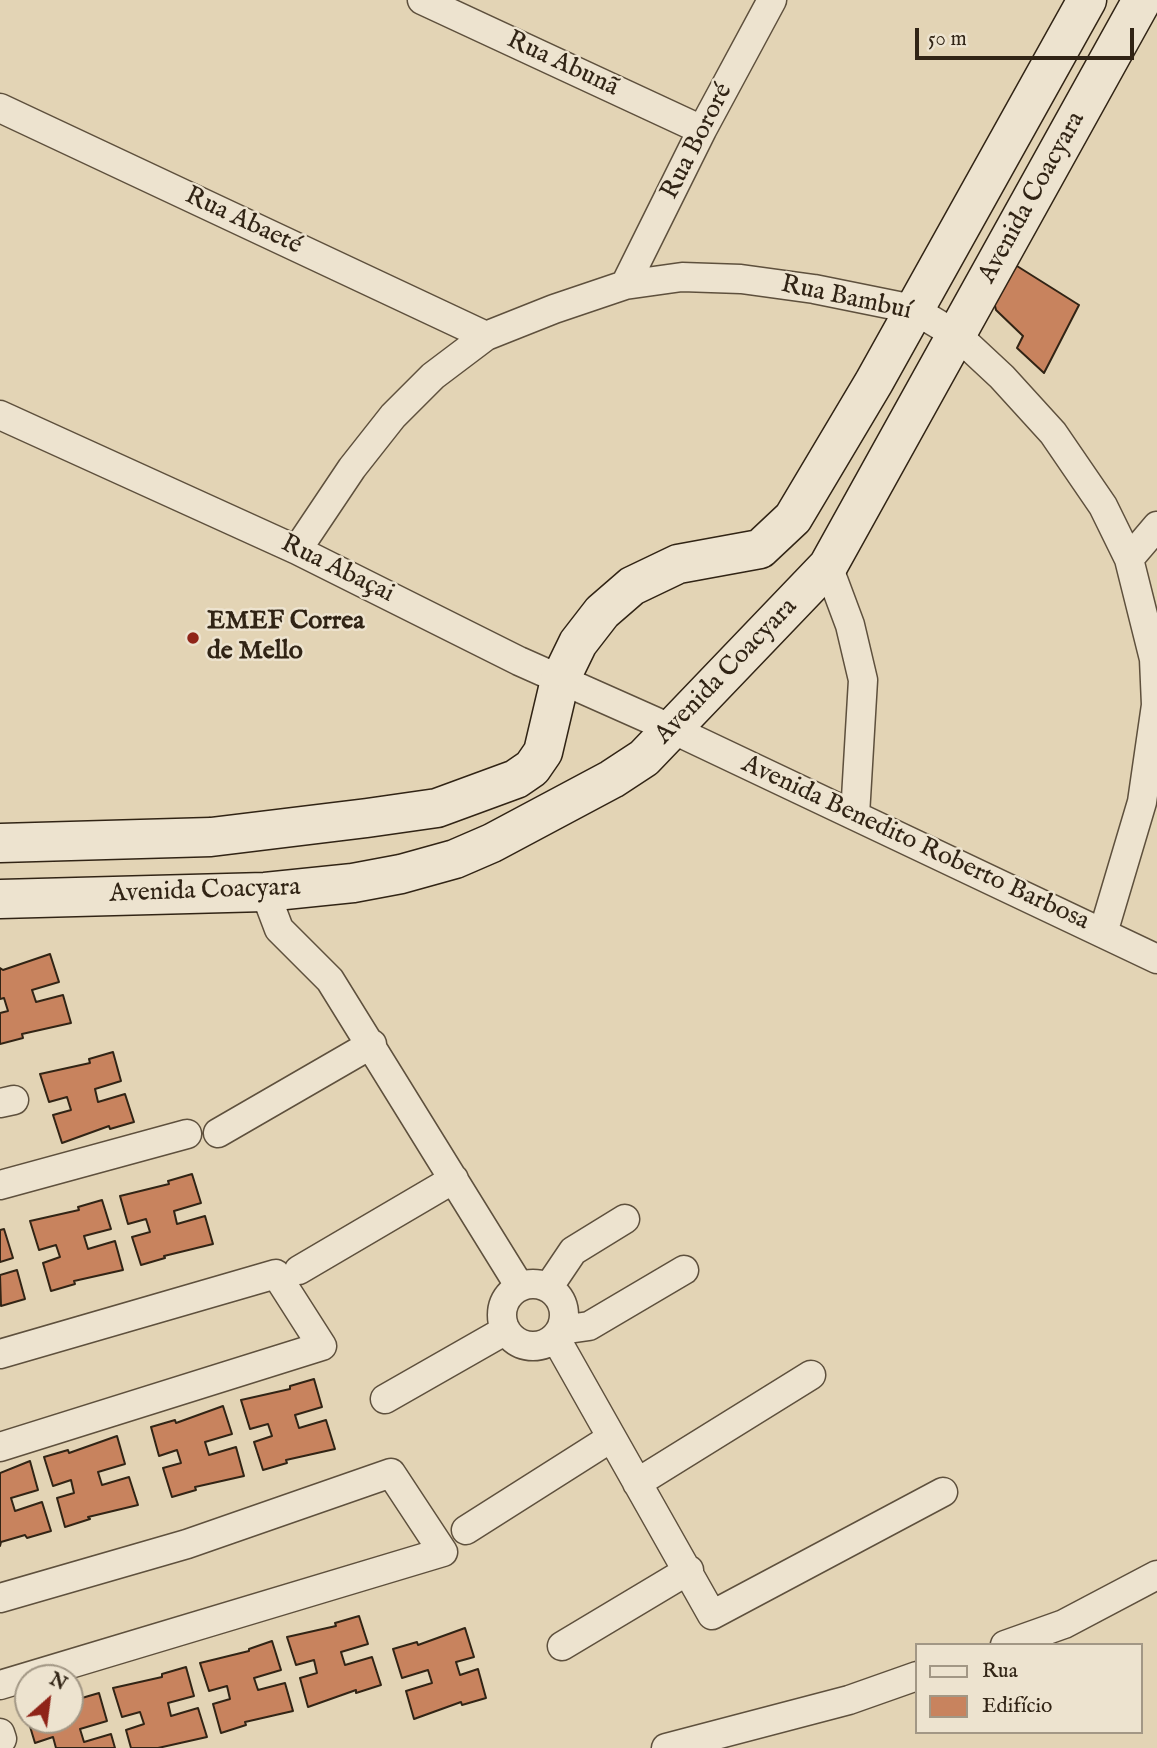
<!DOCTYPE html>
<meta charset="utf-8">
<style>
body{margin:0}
#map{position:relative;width:1157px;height:1748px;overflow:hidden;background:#e3d4b5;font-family:"IM FELL English",serif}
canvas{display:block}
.legend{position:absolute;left:915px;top:1643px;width:228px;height:91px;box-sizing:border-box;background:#ede3cf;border:2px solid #a29785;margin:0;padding:9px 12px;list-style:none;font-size:21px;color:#312415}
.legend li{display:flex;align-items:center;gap:14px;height:35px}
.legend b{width:35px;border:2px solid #a29785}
.north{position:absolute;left:14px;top:1664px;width:70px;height:70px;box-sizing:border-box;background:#ede3cf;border:2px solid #a29785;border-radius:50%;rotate:28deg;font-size:19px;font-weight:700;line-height:28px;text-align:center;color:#312415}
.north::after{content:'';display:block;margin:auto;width:24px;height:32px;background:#8f2418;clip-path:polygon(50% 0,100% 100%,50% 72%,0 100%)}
.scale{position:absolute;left:915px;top:28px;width:219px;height:32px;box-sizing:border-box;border:4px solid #312415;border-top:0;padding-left:9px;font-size:21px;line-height:24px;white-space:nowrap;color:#312415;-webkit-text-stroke:5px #ede3cf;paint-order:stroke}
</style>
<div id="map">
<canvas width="1157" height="1748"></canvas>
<ul class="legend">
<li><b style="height:9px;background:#ede3cf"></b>Rua</li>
<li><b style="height:19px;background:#c8835e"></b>Edifício</li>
</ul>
<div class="north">N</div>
<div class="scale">50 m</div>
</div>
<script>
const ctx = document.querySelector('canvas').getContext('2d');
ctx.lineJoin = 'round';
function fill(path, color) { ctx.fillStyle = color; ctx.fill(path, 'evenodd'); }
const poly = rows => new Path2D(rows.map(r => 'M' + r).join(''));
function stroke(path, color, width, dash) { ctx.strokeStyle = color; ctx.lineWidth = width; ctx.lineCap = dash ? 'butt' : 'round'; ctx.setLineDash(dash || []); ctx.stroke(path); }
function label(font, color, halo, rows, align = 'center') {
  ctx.font = font + ' "IM FELL English",serif'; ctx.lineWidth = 5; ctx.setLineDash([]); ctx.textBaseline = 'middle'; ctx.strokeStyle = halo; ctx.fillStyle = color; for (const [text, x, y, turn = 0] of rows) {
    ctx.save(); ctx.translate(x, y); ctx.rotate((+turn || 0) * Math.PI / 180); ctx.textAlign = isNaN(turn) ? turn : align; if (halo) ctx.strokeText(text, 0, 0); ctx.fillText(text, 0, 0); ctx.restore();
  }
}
const building = poly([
 [1009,261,1079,305,1044,373,1017,348,1023,336,996,310,992,294,1009,261],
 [50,954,59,982,32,990,36,1002,63,995,71,1023,22,1034,23,1038,0,1044,0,1013,8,1011,4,998,0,999,0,968,3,970,50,954],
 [113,1052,121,1081,95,1089,98,1102,125,1094,134,1122,110,1129,109,1126,62,1143,53,1115,71,1110,67,1097,49,1102,40,1074,90,1063,89,1059,113,1052],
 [192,1174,201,1203,174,1211,177,1224,205,1216,213,1244,164,1256,165,1258,141,1265,132,1237,150,1232,146,1219,128,1224,120,1196,169,1184,168,1181,192,1174],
 [102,1200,111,1229,84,1236,88,1249,115,1241,123,1270,74,1281,75,1284,51,1291,43,1263,60,1257,56,1245,39,1250,30,1221,79,1210,78,1207,102,1200],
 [4,1229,13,1258,0,1262,0,1230,4,1229],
 [17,1270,25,1299,1,1306,0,1275,17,1270],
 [314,1379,322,1407,295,1415,299,1428,326,1420,335,1449,286,1460,287,1463,263,1470,254,1442,272,1436,268,1424,250,1429,241,1400,290,1389,290,1386,314,1379],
 [223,1406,232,1434,205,1442,209,1455,236,1447,244,1476,195,1487,196,1490,172,1497,163,1468,181,1463,177,1450,159,1456,151,1427,175,1420,176,1423,223,1406],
 [117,1436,125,1464,98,1472,102,1485,129,1477,138,1505,88,1517,90,1519,65,1527,57,1498,74,1493,71,1480,53,1486,44,1457,68,1450,69,1453,117,1436],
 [30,1461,38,1490,11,1498,15,1511,42,1502,51,1531,27,1538,25,1535,1,1542,0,1546,0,1473,30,1461],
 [359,1616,368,1644,341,1652,345,1665,372,1657,381,1685,356,1693,356,1690,308,1707,300,1678,317,1673,314,1660,296,1665,287,1637,336,1626,335,1623,359,1616],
 [465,1628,474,1657,456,1662,460,1675,478,1669,486,1698,462,1705,461,1702,414,1719,406,1691,432,1683,428,1670,402,1678,393,1649,417,1642,418,1645,465,1628],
 [272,1641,281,1670,254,1678,258,1690,285,1683,293,1711,245,1722,246,1725,221,1733,213,1704,230,1699,227,1686,209,1691,200,1663,249,1651,249,1649,272,1641],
 [186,1667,194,1696,168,1703,171,1716,198,1708,207,1737,158,1748,131,1748,126,1730,144,1724,140,1712,122,1717,113,1688,162,1677,162,1674,186,1667],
 [99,1693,107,1721,80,1729,84,1742,111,1734,115,1748,56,1748,53,1737,35,1743,28,1720,70,1720,70,1704,75,1703,75,1700,99,1693]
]);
fill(building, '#c8835e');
stroke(building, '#312415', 2);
const street = poly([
 [422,0,702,130],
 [0,108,486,336],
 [625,285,702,130,772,0],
 [0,415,297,550,519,661,672,729,1157,959],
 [297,550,352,468,393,416,433,376,486,336,554,309,625,285,682,277,741,279,814,289,913,309,958,336,1002,377,1053,433,1103,506,1129,559,1154,659,1156,705,1142,802,1103,933],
 [1129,559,1157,526],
 [828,566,850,625,863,680,855,815],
 [265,892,279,929,330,980,520,1287],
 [0,1103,14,1100],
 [218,1133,372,1044],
 [0,1185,187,1134],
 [299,1270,454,1179],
 '502 1315a31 31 0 1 1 62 0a31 31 0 1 1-62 0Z',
 [548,1288,573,1251,625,1219],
 [561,1330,589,1326,684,1270],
 [555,1337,712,1615,943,1492],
 [0,1354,276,1274,322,1346,0,1447],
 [385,1399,506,1330],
 [637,1483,811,1375],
 [466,1530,611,1438],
 [0,1598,187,1544,391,1473,443,1552,0,1685],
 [1005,1645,1064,1624,1157,1575],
 [562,1646,689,1570],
 [0,1733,2,1739],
 [666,1748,849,1700,917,1676]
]);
const secondary = poly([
 [0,843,211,837,367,818,437,808,516,779,532,768,543,752,560,680,578,643,602,612,632,586,678,564,760,549,793,518,874,382,1087,0],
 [0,899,265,892,353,883,401,874,455,859,492,843,612,779,644,758,828,566,1142,0]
]);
stroke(street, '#5e503d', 31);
stroke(secondary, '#312415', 41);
stroke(street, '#ede3cf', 28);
stroke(secondary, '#ede3cf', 38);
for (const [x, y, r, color] of [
 [193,638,7,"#8f2418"]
]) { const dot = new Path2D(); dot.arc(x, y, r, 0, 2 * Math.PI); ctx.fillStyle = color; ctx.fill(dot); stroke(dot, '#ede3cf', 2.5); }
label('26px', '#312415', '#ede3cf', [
 ["Rua Abunã",562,65,25],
 ["Rua Bororé",698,142,-63],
 ["Avenida Coacyara",1033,198,-61],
 ["Rua Abaeté",243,222,25],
 ["Rua Bambuí",846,299,12],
 ["Rua Abaçai",337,570,26],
 ["Avenida Coacyara",727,672,-46],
 ["Avenida Benedito Roberto Barbosa",915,844,25],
 ["Avenida Coacyara",205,892,-2]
]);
label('bold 26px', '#312415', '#ede3cf', [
 ["EMEF Correa",207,623],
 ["de Mello",207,653]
], 'left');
</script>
